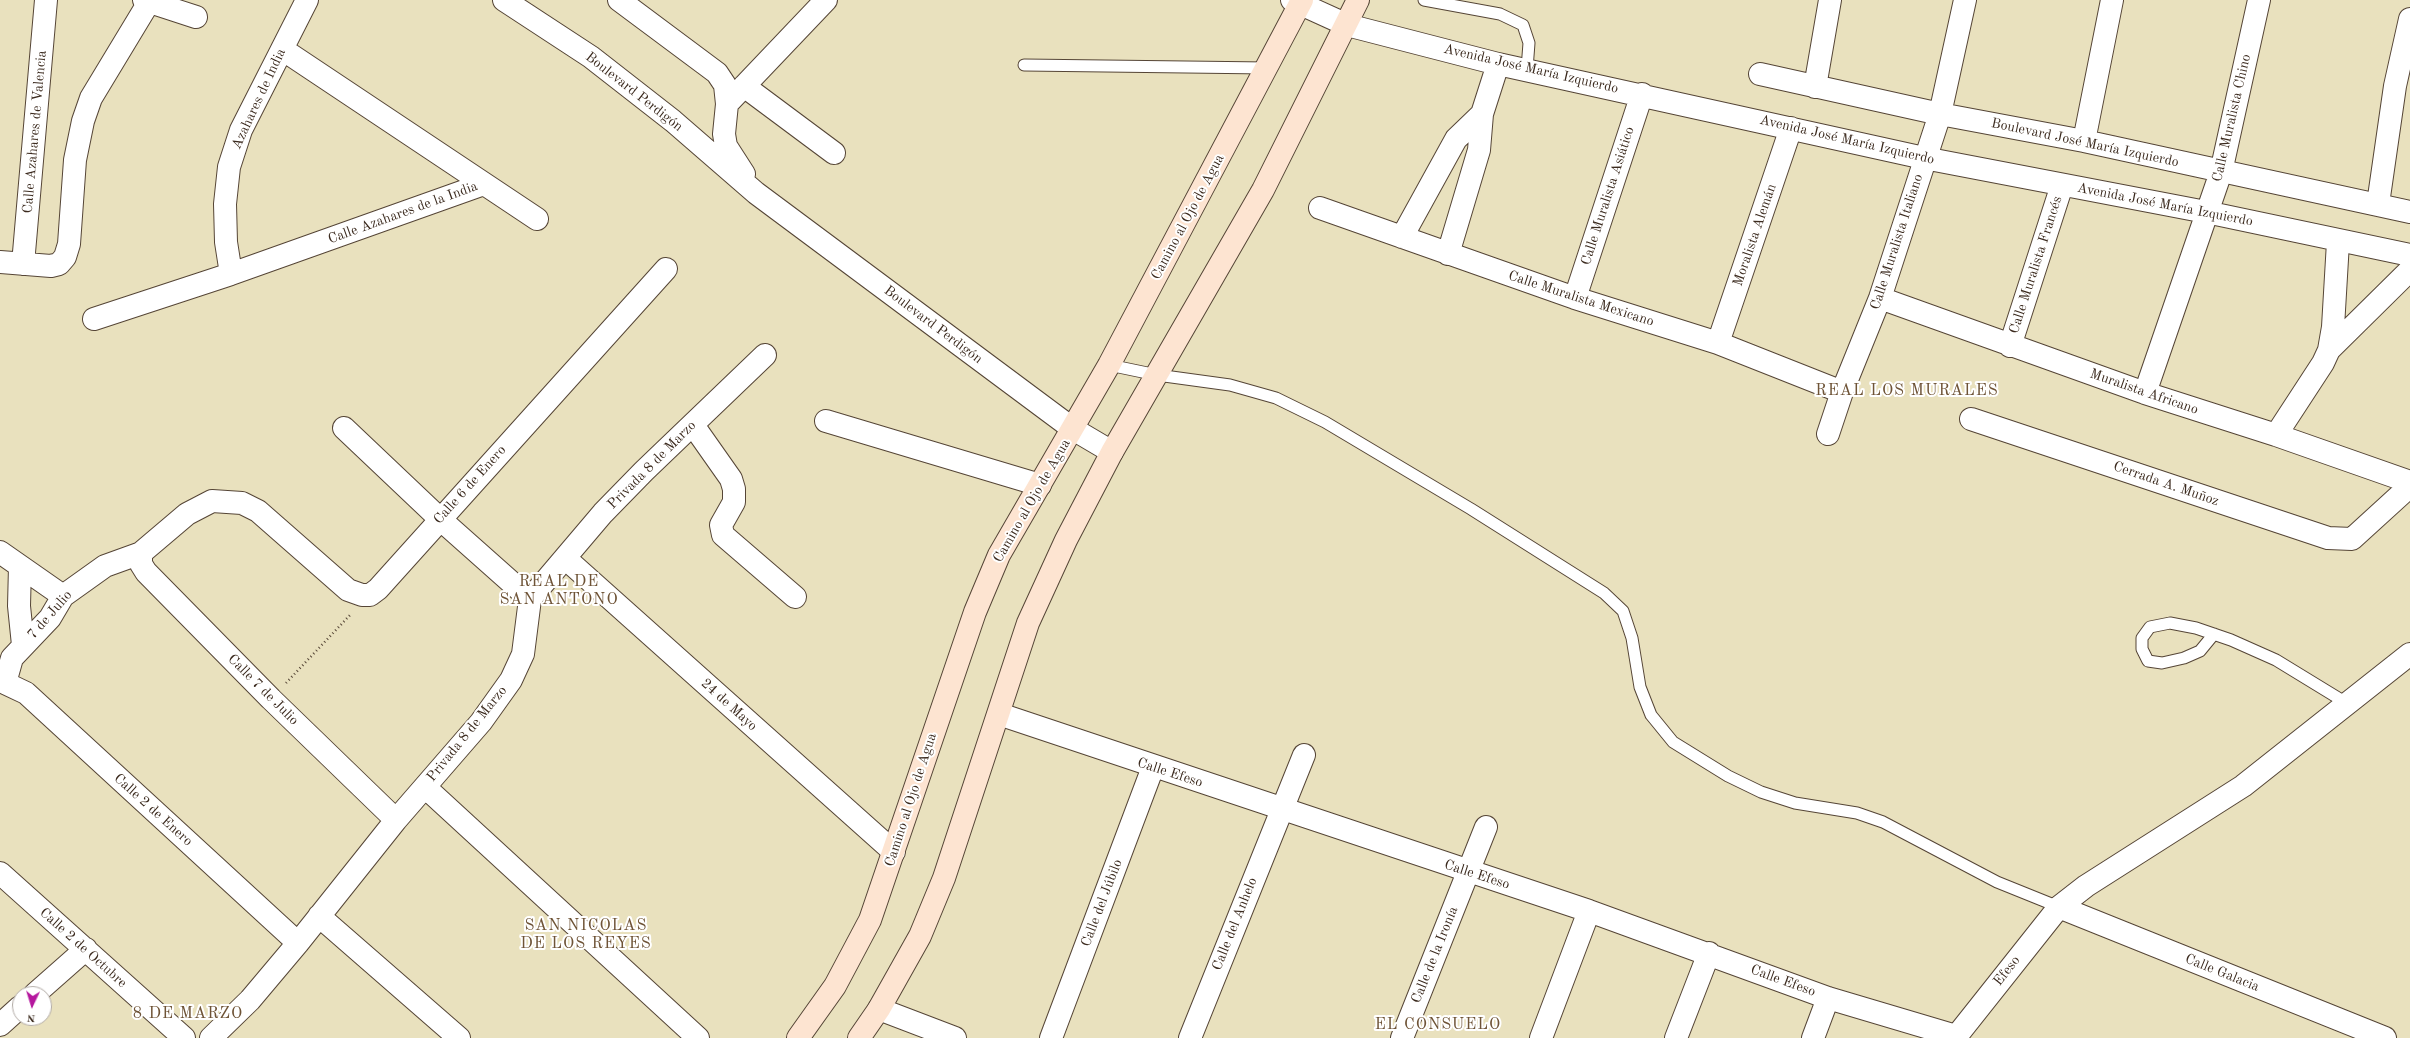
<!DOCTYPE html>
<meta charset="utf-8">
<style>
body{margin:0}
#map{position:relative;width:2410px;height:1038px;overflow:hidden;background:#e9e1be;font-family:"Old Standard TT",serif}
canvas{display:block}
.north{position:absolute;left:12px;top:986px;width:40px;height:40px;box-sizing:border-box;background:#fff;border:1px solid #b1aaa5;border-radius:50%;rotate:184deg;font-size:11px;font-weight:700;line-height:16px;text-align:center;color:#3b2a1e}
.north::after{content:'';display:block;margin:auto;width:14px;height:18px;background:#b5179e;clip-path:polygon(50% 0,100% 100%,50% 72%,0 100%)}
</style>
<div id="map">
<canvas width="2410" height="1038"></canvas>
<div class="north">N</div>
</div>
<script>
const ctx = document.querySelector('canvas').getContext('2d');
ctx.lineJoin = 'round';
const poly = rows => new Path2D(rows.map(r => 'M' + r).join(''));
function stroke(path, color, width, dash) { ctx.strokeStyle = color; ctx.lineWidth = width; ctx.lineCap = dash ? 'butt' : 'round'; ctx.setLineDash(dash || []); ctx.stroke(path); }
function label(font, color, halo, rows, align = 'center') {
  ctx.font = font + ' "Old Standard TT",serif'; ctx.lineWidth = 4; ctx.setLineDash([]); ctx.textBaseline = 'middle'; ctx.strokeStyle = halo; ctx.fillStyle = color; for (const [text, x, y, turn = 0] of rows) {
    ctx.save(); ctx.translate(x, y); ctx.rotate((+turn || 0) * Math.PI / 180); ctx.textAlign = isNaN(turn) ? turn : align; if (halo) ctx.strokeText(text, 0, 0); ctx.fillText(text, 0, 0); ctx.restore();
  }
}
const lane = poly([
 [1424,0,1500,14,1523,25,1529,43,1527,69],
 [1024,65,1267,68],
 [1109,365,1157,375,1230,385,1276,398,1325,422,1471,509,1604,593,1623,611,1632,638,1640,687,1651,715,1673,742,1728,776,1761,792,1795,803,1857,813,1883,822,1997,882,2059,907],
 [2214,634,2200,651,2184,658,2162,663,2148,661,2142,649,2142,638,2150,627,2170,623,2196,628,2231,640,2276,660,2348,704]
]);
const street = poly([
 [144,0,196,17],
 [504,0,591,57,673,121,756,193,1073,429,1112,452],
 [619,0,717,73,725,85,727,104,724,134,726,146,744,174],
 [1292,0,1347,25,1498,64,1924,158,2206,212,2410,255],
 [282,49,537,219],
 [1760,74,1940,114,2084,141,2410,212],
 [744,86,834,153],
 [1815,87,1830,0],
 [727,104,826,0],
 [2084,141,2112,0],
 [2378,204,2395,86,2410,19],
 [1320,208,1575,298,1718,343,1842,392],
 [1402,237,1456,139,1482,114],
 [1448,254,1479,150,1482,114,1498,64],
 [0,262,51,266,59,264,65,257,69,244,75,160,83,121,91,98,149,2],
 [23,264,46,0],
 [231,274,226,242,225,204,229,167,241,130,307,0],
 [1575,298,1642,94],
 [1880,298,2145,393,2276,435,2410,482],
 [94,319,231,274,484,184],
 [1718,343,1791,128],
 [2010,346,2062,185],
 [2329,350,2410,270],
 [2145,393,2221,172,2259,0],
 [1971,419,2328,538,2352,539,2410,486],
 [826,421,1040,485],
 [693,425,731,479,734,489,734,502,721,525,723,535,795,597],
 [344,428,440,519,530,599],
 [1828,434,1842,392,1880,298,1940,114,1965,0],
 [2276,435,2323,363,2329,350,2333,327,2338,242],
 [0,552,63,596],
 [141,553,141,564,146,572,271,699,396,820],
 [565,558,894,852],
 [20,566,19,606,23,645],
 [5,683,12,658,50,618,63,596,105,566,141,553,187,514,212,501,242,503,258,511,348,590,362,595,370,595,378,589,666,269],
 [5,683,26,693,298,943],
 [999,714,1589,911,1828,998,1956,1036],
 [425,787,698,1038],
 [0,873,184,1038],
 [2059,907,2385,1038],
 [319,916,459,1038],
 [35,994,86,949],
 [879,1009,955,1038],
 [0,1025,20,1007],
 [211,1038,250,1000,298,943,396,820,481,722,511,680,523,654,530,599,603,513,644,471,765,355],
 [1051,1038,1153,767],
 [1190,1038,1304,755],
 [1402,1038,1486,827],
 [1541,1038,1589,911],
 [1676,1038,1709,953],
 [1813,1038,1828,998],
 [1955,1038,2059,907,2086,886,2243,786,2410,654]
]);
const secondary = poly([
 [798,1038,835,986,870,920,975,612,999,555,1109,365,1302,0],
 [859,1038,879,1009,920,936,944,878,1028,623,1066,540,1112,452,1263,190,1358,0]
]);
stroke(lane, '#554536', 13);
stroke(street, '#554536', 24);
stroke(secondary, '#554536', 24);
stroke(poly([
 [286,683,351,614]
]), '#554536', 2.5, [1, 3]);
stroke(lane, '#fff', 11);
stroke(street, '#fff', 22);
stroke(secondary, '#fde4d1', 22);
label('14px', '#3b2a1e', '#fff', [
 ["Avenida José María Izquierdo",1531,69,13],
 ["Boulevard Perdigón",634,92,38],
 ["Azahares de India",259,99,-65],
 ["Calle Muralista Chino",2232,118,-77],
 ["Calle Azahares de Valencia",35,132,-85],
 ["Avenida José María Izquierdo",1847,140,13],
 ["Boulevard José María Izquierdo",2085,143,12],
 ["Calle Muralista Asiático",1608,196,-72],
 ["Avenida José María Izquierdo",2165,205,11],
 ["Calle Azahares de la India",403,213,-20],
 ["Camino al Ojo de Agua",1188,217,-62],
 ["Moralista Alemán",1755,235,-71],
 ["Calle Muralista Italiano",1897,242,-72],
 ["Calle Muralista Francés",2036,265,-72],
 ["Calle Muralista Mexicano",1581,299,18],
 ["Boulevard Perdigón",933,325,37],
 ["Muralista Africano",2144,392,19],
 ["Privada 8 de Marzo",652,465,-45],
 ["Cerrada A. Muñoz",2166,484,19],
 ["Calle 6 de Enero",470,485,-48],
 ["Camino al Ojo de Agua",1032,501,-60],
 ["7 de Julio",50,615,-49],
 ["Calle 7 de Julio",263,690,45],
 ["24 de Mayo",729,705,42],
 ["Privada 8 de Marzo",467,734,-51],
 ["Calle Efeso",1170,773,18],
 ["Camino al Ojo de Agua",911,800,-72],
 ["Calle 2 de Enero",153,810,42],
 ["Calle Efeso",1477,875,18],
 ["Calle del Júbilo",1102,903,-69],
 ["Calle del Anhelo",1235,924,-68],
 ["Calle 2 de Octubre",83,948,42],
 ["Calle de la Ironía",1435,955,-68],
 ["Efeso",2007,971,-52],
 ["Calle Galacia",2222,973,22],
 ["Calle Efeso",1783,981,20]
]);
ctx.letterSpacing = '1px';
label('16px', '#6e5336', '#fff', [
 ["REAL LOS MURALES",1907,391],
 ["REAL DE",559,582],
 ["SAN ANTONO",559,600],
 ["SAN NICOLAS",586,926],
 ["DE LOS REYES",586,944],
 ["8 DE MARZO",188,1014],
 ["EL CONSUELO",1438,1025]
]);
ctx.letterSpacing = '0px';
</script>
